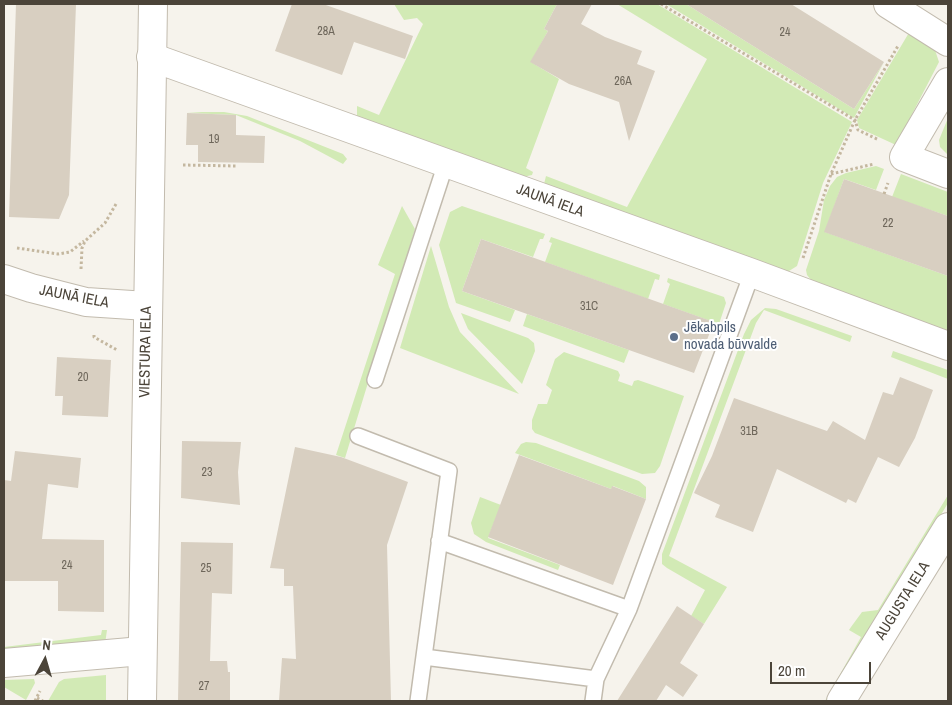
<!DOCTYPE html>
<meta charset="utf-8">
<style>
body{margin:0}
#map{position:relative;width:952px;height:705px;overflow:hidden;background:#f6f3ec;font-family:"Archivo Narrow",sans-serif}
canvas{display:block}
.frame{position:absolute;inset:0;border:5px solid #4b4439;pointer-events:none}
.north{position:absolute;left:20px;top:635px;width:50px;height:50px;-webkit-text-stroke:4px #fff;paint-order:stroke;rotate:6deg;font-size:14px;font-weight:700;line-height:20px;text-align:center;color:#4b4439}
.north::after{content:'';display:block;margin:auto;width:18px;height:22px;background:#4b4439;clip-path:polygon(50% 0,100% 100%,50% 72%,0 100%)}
.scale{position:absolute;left:770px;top:662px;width:101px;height:22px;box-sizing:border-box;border:2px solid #4b4439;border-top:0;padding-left:6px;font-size:15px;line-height:18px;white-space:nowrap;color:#4b4439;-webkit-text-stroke:4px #fff;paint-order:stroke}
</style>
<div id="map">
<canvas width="952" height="705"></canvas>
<div class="frame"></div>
<div class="north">N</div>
<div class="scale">20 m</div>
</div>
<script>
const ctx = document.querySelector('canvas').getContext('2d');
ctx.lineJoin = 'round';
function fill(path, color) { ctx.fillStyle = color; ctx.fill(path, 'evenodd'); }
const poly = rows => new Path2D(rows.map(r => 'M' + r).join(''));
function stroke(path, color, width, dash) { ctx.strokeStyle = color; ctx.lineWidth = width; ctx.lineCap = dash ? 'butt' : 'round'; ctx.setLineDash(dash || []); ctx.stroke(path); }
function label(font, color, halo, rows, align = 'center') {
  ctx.font = font + ' "Archivo Narrow",sans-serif'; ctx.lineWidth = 4; ctx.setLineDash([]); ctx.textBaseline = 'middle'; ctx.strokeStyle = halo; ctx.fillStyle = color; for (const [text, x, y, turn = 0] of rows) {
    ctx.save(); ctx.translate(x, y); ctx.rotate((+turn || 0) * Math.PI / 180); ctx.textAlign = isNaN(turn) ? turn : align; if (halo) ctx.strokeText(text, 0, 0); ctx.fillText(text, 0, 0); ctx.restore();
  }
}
fill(poly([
 [394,4,557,4,544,29,548,31,531,62,559,79,526,168,533,172,532,175,523,177,357,117,357,106,379,115,423,24,417,18,404,20],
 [617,4,657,4,852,122,823,183,797,266,789,271,783,271,544,184,546,176,627,207,707,59],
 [666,4,686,4,854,109,884,62,854,118],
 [910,31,934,47,939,62,896,145,859,128,857,120],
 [202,112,224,112,247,116,343,154,347,159,343,164,300,141,236,115,187,113],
 [948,118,948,155,940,147,939,140],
 [876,166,884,169,876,190,844,179,825,232,948,276,948,331,812,281,807,275,806,270,819,231,824,200,830,186,837,177,846,173],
 [901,174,948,192,948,216,892,197],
 [402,206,415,229,345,458,336,455,395,274,378,265],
 [462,206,545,234,543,239,540,239,533,257,481,239,462,291,515,310,510,322,456,303,439,245,450,212],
 [551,237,660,275,659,280,655,279,648,299,545,262,552,243,549,242],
 [431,246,449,307,460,332,519,394,400,348],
 [668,278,724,297,726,303,719,324,663,304,670,284,667,282],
 [765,308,776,309,852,336,850,342,764,310,756,323,669,556,727,587,704,624,691,616,705,590,667,568,662,564,662,554,744,334,751,320],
 [461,313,528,338,534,343,535,351,522,384,468,329],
 [527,314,629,350,624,363,523,326],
 [893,351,948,370,948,379,891,357],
 [564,352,618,371,620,375,618,381,632,386,634,381,638,380,684,396,660,466,655,473,642,474,535,433,532,429,532,420,538,404,547,404,552,390,546,385,555,359],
 [526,442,536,443,639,481,646,487,646,499,613,486,611,489,515,453,521,444],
 [948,495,948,503,829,701,825,701,861,637,849,630,851,627,862,612,878,610],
 [480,497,501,505,488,538,560,565,558,570,486,542,474,534,471,523],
 [102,630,107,630,105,644,4,652,4,647,101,635],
 [106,675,106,701,48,701,59,682,64,679],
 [34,679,35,683,26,700,4,687,4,680]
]), '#d2eab5');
fill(poly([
 [16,4,76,4,69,195,59,219,9,217],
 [292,4,323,4,413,36,405,59,354,42,342,75,275,51],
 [557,4,592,4,581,24,605,37,642,51,637,64,655,71,629,141,619,102,569,84,530,62,548,31,544,29],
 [686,4,791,4,884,62,854,109],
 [187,113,236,115,236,135,265,136,264,163,198,162,198,145,186,145],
 [844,179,948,216,948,276,824,232],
 [481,239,714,322,694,373,462,291],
 [57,357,111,360,108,417,62,415,63,396,55,396],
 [900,377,933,390,915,438,899,467,878,457,856,503,848,499,846,503,777,469,753,532,715,517,720,505,694,493,712,456,734,398,827,431,833,421,865,440,883,392,893,395],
 [182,441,241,442,238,472,240,505,181,498],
 [295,447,341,457,408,482,387,545,391,701,279,701,282,658,296,659,293,586,284,586,284,569,270,568],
 [15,451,81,458,78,488,48,484,42,539,104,540,104,612,58,611,58,581,4,581,4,480,11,481],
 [519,455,611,489,612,486,646,499,613,585,488,537],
 [181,542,233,543,232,594,212,593,210,661,227,661,228,672,230,672,230,701,178,701],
 [677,606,704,624,680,663,698,675,683,697,666,685,656,701,617,701]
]), '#d8cfc1');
const service = poly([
 [375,380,446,163],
 [358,436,449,471,418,701],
 [439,541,629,609],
 [424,657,596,679],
 [593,701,596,679,629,609,752,273]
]);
const minor = poly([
 [888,4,948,42],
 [151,57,752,273,948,346],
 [948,82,904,157,948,174],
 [4,279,31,288,86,302,147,306],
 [4,663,142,651],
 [841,701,948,527]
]);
const tertiary = poly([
 [142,701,153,4]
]);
stroke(service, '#c2bbae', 18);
stroke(minor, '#c2bbae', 30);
stroke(tertiary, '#c2bbae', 30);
stroke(poly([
 [661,4,855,120,858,130,879,140],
 [183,165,237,166],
 [831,174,874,164],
 [884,194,888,183],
 [17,248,58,254,70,252,84,241],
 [803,258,831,174,855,120,898,46],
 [81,269,82,248,85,241,105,223,116,204],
 [94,335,94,337,117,350],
 [37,698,43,701],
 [35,701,40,691]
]), '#c4b79f', 3, [2.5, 2.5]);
stroke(service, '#fff', 15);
stroke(minor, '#fff', 28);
stroke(tertiary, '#fff', 28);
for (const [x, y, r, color] of [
 [674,337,5,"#5c6f8a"]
]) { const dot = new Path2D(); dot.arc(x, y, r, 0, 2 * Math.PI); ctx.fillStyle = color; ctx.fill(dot); stroke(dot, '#fff', 2); }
label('12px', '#6e675b', null, [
 ["28A",326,32],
 ["24",785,33],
 ["26A",623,82],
 ["19",214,140],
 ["22",888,224],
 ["31C",589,307],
 ["20",83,378],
 ["31B",749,432],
 ["23",207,473],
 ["24",67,566],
 ["25",206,569],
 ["27",204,687]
]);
label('15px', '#4b4439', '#fff', [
 ["JAUNĀ IELA",550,201,20],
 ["JAUNĀ IELA",74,297,11],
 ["VIESTURA IELA",146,352,-89],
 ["AUGUSTA IELA",903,601,-58]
]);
label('15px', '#4e5e75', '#fff', [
 ["Jēkabpils",684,328],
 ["novada būvvalde",684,345]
], 'left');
</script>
